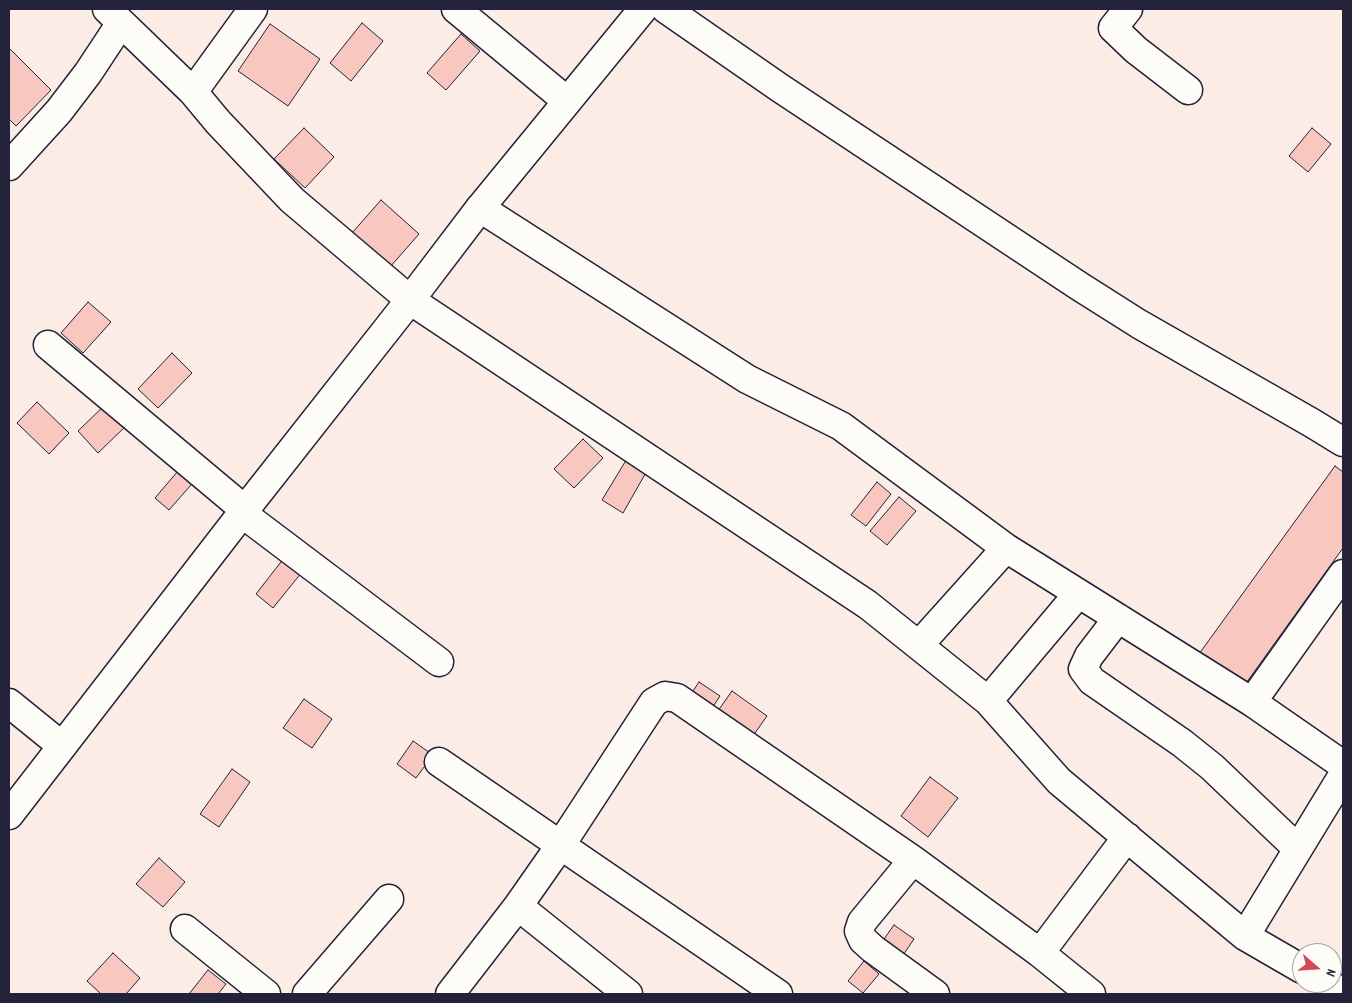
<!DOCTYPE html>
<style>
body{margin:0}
#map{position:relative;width:1352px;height:1003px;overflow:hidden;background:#fcece6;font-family:Dekko,sans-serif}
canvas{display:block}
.frame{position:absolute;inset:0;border:10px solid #22223b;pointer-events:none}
.north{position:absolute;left:1292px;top:943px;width:50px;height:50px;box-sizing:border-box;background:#fdfcf7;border:1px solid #a5a5ac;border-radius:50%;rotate:109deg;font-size:14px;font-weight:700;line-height:20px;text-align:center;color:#22223b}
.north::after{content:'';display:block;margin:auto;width:18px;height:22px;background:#d1495b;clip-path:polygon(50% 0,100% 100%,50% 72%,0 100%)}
</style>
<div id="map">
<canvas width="1352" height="1003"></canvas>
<div class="frame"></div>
<div class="north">N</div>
</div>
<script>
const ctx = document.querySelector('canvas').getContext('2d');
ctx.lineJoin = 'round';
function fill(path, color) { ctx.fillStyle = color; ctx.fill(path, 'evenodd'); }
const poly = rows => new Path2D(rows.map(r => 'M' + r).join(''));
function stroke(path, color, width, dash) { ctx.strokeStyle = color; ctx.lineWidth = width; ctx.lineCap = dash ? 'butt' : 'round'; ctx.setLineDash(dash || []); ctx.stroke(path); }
const building = poly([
 [362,23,383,41,351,81,330,63,362,23],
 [270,24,320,59,288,106,238,71,270,24],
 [461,34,480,51,446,90,427,73,461,34],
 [9,48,51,90,16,126,9,119,9,48],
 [304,128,334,157,305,188,274,159,304,128],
 [1312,128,1331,144,1308,172,1289,156,1312,128],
 [381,200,419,234,390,267,352,233,381,200],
 [88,302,111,322,83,353,61,333,88,302],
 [172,353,192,373,158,408,138,389,172,353],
 [37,402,69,433,49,454,17,423,37,402],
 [108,402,129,423,98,453,78,431,108,402],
 [583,439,603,458,574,488,554,469,583,439],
 [628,457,648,469,623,513,602,500,628,457],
 [184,464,198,477,169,510,155,498,184,464],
 [1335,466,1343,472,1343,548,1244,686,1199,654,1335,466],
 [877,482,891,494,866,526,851,515,877,482],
 [899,497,916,511,887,545,870,531,899,497],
 [284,558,302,572,273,608,256,594,284,558],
 [699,682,720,696,710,711,689,697,699,682],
 [732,691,767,716,750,740,715,715,732,691],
 [304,699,332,719,312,748,283,728,304,699],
 [413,741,433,755,416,778,397,764,413,741],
 [232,769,250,782,219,827,200,814,232,769],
 [930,777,958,798,928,837,901,816,930,777],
 [159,858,185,882,163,907,136,884,159,858],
 [894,925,914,939,899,961,879,946,894,925],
 [113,953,140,978,126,994,101,994,87,981,113,953],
 [864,961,879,974,863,993,848,981,864,961],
 [208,970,226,984,218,994,189,994,208,970]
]);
fill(building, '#f8c8c0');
stroke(building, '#22223b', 1);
const minor = poly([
 [107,9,193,92,218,122,292,200,410,300,868,605,988,701,1059,781,1245,936,1302,969],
 [456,9,567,101],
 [666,9,780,88,1079,286,1139,324,1312,423,1343,442],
 [1128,9,1113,28,1136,50,1188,90],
 [193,92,253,9],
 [9,166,59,111,88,73,121,23],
 [480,208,747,379,841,426,1006,548,1252,702,1343,765],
 [48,345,245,510],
 [243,514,439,662],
 [1118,618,1089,656,1083,669,1092,681,1182,743,1212,767,1298,849],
 [919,645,1006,548],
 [988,701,1078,594],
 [1252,702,1343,574],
 [9,703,62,746],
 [439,762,778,994],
 [913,860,862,922,859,931,863,940,873,949,935,994],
 [518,906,628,994],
 [185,929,266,994],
 [1245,936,1343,775],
 [1040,953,1127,837],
 [1327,983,1343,993],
 [307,994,389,899],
 [450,994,518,906,560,846,654,702,665,696,677,698,913,860,1040,953,1091,994]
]);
const secondary = poly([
 [9,815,247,507,410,300,480,208,643,9]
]);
stroke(minor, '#22223b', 31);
stroke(secondary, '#22223b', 31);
stroke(minor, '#fdfcf7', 28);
stroke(secondary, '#fdfcf7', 28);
</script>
